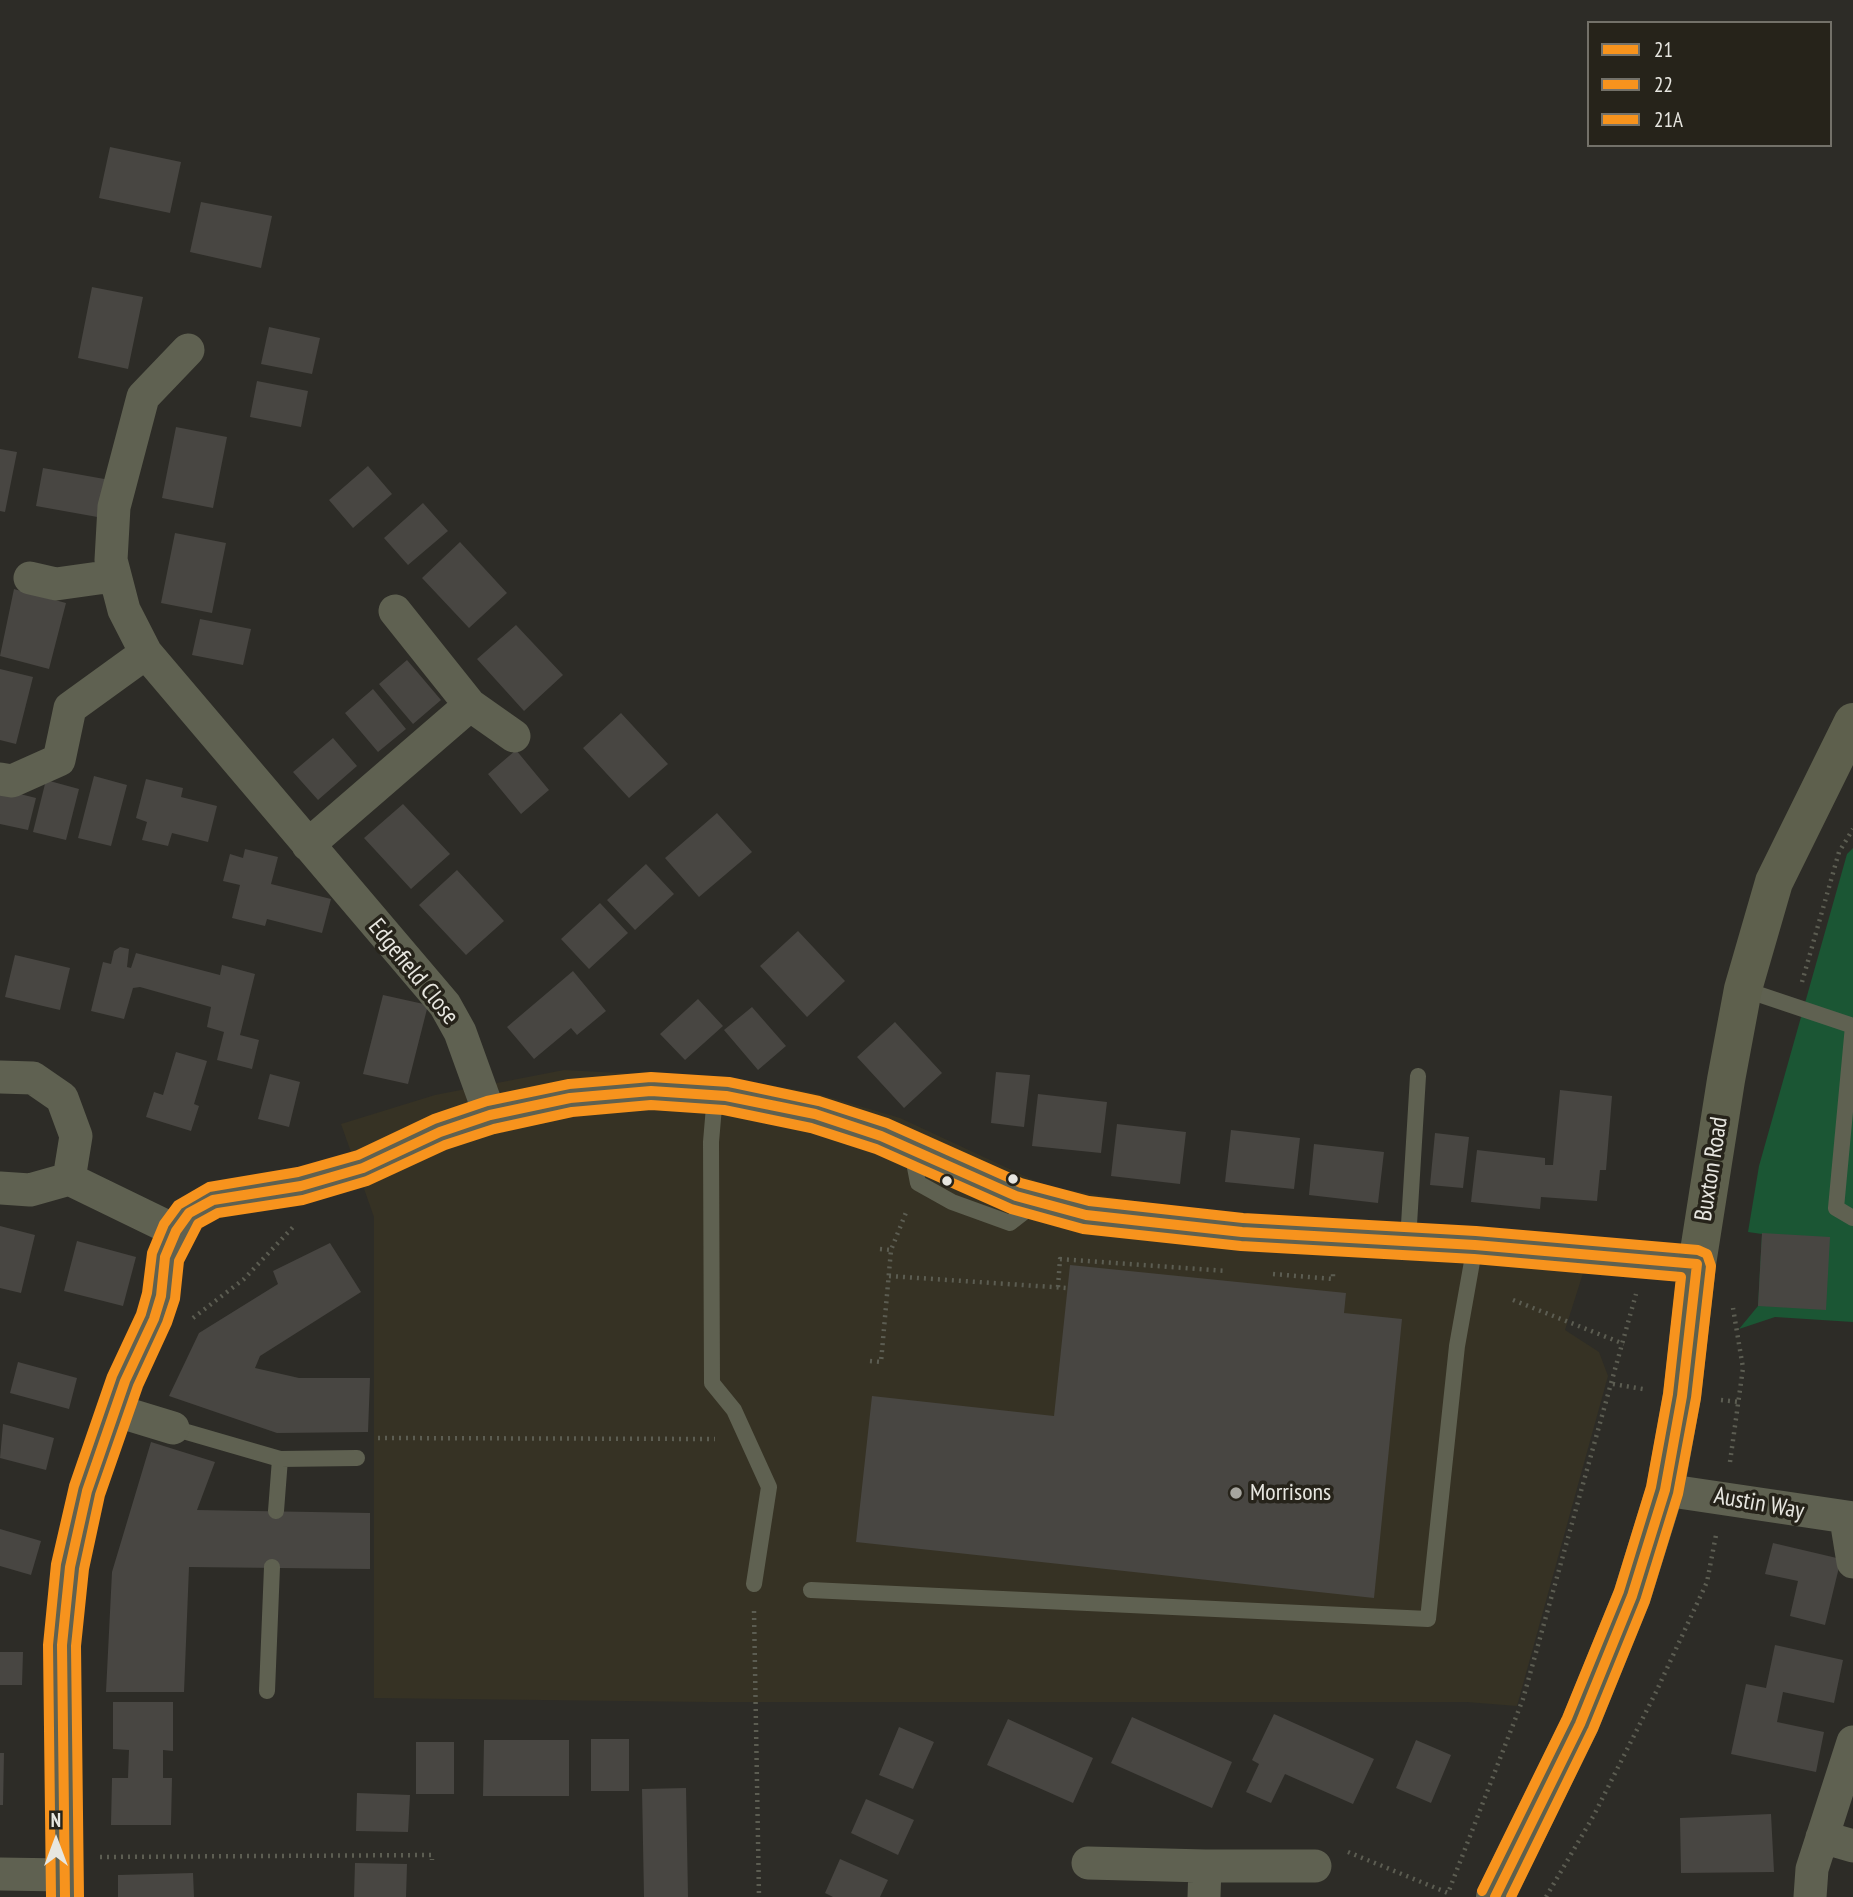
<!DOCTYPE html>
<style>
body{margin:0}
#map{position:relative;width:1853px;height:1897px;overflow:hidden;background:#2d2c27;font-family:"PT Sans Narrow",sans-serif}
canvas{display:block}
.legend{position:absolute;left:1587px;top:21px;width:245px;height:126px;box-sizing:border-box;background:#26231a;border:2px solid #737169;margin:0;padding:9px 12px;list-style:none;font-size:21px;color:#e7e6e0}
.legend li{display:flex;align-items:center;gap:14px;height:35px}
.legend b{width:35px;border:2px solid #737169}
.north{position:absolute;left:21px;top:1806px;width:70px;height:70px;-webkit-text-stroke:5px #26231a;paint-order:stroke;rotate:0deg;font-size:19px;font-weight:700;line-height:28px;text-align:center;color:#e7e6e0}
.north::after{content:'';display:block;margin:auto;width:24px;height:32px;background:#e7e6e0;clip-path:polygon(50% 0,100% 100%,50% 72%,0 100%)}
</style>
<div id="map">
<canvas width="1853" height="1897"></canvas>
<ul class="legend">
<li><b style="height:9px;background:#f7931d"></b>21</li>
<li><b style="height:9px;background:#f7931d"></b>22</li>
<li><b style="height:9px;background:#f7931d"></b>21A</li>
</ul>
<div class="north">N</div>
</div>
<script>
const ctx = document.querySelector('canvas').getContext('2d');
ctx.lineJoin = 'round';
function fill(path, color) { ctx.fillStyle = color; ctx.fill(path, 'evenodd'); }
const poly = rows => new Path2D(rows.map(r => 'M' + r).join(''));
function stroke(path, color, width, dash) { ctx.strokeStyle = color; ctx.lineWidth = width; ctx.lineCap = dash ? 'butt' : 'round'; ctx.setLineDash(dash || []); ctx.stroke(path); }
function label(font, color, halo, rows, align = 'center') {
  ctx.font = font + ' "PT Sans Narrow",sans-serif'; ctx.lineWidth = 7; ctx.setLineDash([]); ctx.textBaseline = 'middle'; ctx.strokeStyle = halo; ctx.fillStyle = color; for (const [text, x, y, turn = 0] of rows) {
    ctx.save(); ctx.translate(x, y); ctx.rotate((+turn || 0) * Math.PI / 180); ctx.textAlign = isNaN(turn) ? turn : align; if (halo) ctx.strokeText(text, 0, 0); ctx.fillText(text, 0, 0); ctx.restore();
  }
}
fill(poly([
 [564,1070,735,1079,815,1093,900,1118,1046,1186,1181,1209,1591,1248,1565,1330,1599,1352,1608,1376,1517,1706,1467,1702,708,1702,374,1698,374,1217,341,1124,435,1095]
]), '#363224');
fill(poly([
 [1853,848,1853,1322,1775,1317,1739,1329,1758,1306,1762,1234,1748,1232,1759,1166,1847,854]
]), '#1b5634');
fill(poly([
 [110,147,181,162,170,213,99,198],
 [201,202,272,216,261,268,190,252],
 [92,287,143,297,128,369,78,358],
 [269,327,320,338,312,374,261,364],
 [257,381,308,391,301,427,250,417],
 [176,427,227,437,213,508,162,498],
 [0,449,17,452,5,512,0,511],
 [368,466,392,494,353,528,329,500],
 [43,468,110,480,103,518,36,506],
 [423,503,448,531,408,565,384,538],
 [175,533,226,543,212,613,161,603],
 [460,542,507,593,469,628,422,578],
 [14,589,66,603,49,669,0,656],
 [200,619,251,629,243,665,192,655],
 [516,625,563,675,524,711,477,659],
 [407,660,441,700,413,724,379,684],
 [0,669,33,677,16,744,0,740],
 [373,689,406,729,378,752,345,713],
 [621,713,668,764,629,798,583,748],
 [333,738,357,766,318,800,293,772],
 [516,750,549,790,521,814,488,774],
 [94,776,127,785,111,846,78,838],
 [146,779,183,788,181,797,217,806,208,842,172,833,168,846,142,840,147,822,136,818],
 [46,780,79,789,66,840,33,832],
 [0,789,36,798,28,830,0,824],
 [403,804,450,854,411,889,364,838],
 [717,813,752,852,699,897,665,858],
 [245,849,278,857,271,884,331,899,322,933,267,919,265,926,232,918,240,885,223,881,230,854,243,858],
 [646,864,674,894,635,930,607,900],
 [457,870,504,921,466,955,419,905],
 [600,903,628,933,589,969,561,939],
 [798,931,845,981,807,1017,760,966],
 [120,947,129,949,127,967,131,968,136,953,220,975,222,965,255,974,240,1035,259,1040,252,1069,217,1060,224,1032,207,1027,211,1007,140,987,133,988,124,1019,91,1011,103,962,111,964,114,951],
 [15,955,70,968,60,1010,5,997],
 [573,971,606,1011,577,1035,571,1028,534,1059,507,1027],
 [383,995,428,1005,408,1084,363,1074],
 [698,999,723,1026,685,1060,660,1034],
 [752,1007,786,1046,758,1070,724,1030],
 [895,1022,942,1073,904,1108,857,1057],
 [176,1052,207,1061,194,1104,199,1106,191,1131,146,1117,154,1092,163,1095],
 [996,1072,1030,1075,1024,1127,991,1123],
 [270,1074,300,1082,289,1127,258,1119],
 [1560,1090,1612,1096,1606,1170,1600,1170,1597,1201,1541,1197,1540,1209,1471,1202,1477,1150,1545,1158,1545,1165,1553,1165],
 [1038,1094,1107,1102,1101,1153,1032,1146],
 [1117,1124,1186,1132,1180,1184,1111,1176],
 [1231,1130,1300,1138,1294,1189,1225,1182],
 [1435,1133,1469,1137,1463,1188,1430,1185],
 [1314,1144,1384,1152,1378,1203,1309,1195],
 [0,1226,35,1235,21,1293,0,1288],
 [1762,1233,1830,1237,1826,1310,1758,1306],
 [77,1241,136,1257,123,1306,64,1291],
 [330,1243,361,1292,260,1356,255,1368,299,1378,370,1378,368,1432,277,1433,169,1396,199,1333,278,1284,273,1271],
 [1070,1265,1346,1293,1344,1313,1402,1319,1374,1598,856,1542,872,1396,1054,1416],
 [18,1362,77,1378,69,1409,10,1393],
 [3,1424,54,1438,46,1470,0,1458],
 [151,1442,215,1462,197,1510,370,1513,370,1569,189,1567,184,1692,106,1692,112,1572],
 [0,1529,41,1541,31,1575,0,1566],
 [1773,1543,1841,1559,1825,1625,1790,1616,1798,1581,1765,1574],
 [1775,1645,1843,1660,1834,1703,1783,1692,1777,1722,1824,1732,1816,1772,1731,1754,1746,1684,1766,1688],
 [0,1652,23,1652,22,1685,0,1685],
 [113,1702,173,1702,173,1751,163,1750,163,1778,172,1778,171,1825,111,1825,112,1778,128,1778,129,1750,113,1749],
 [1274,1714,1374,1759,1353,1804,1285,1774,1271,1803,1246,1792,1259,1764,1252,1760],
 [1132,1717,1232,1762,1212,1808,1111,1763],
 [1008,1719,1093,1758,1073,1803,987,1765],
 [899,1727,934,1742,913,1789,879,1775],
 [591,1739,629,1739,629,1791,591,1791],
 [484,1740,569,1740,569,1796,483,1796],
 [1416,1740,1451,1755,1431,1803,1396,1788],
 [416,1742,454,1742,454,1794,416,1794],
 [0,1753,4,1753,3,1805,0,1805],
 [686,1788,688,1897,644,1897,642,1789],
 [357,1793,410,1795,408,1832,356,1831],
 [866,1799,914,1820,898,1855,851,1833],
 [1771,1814,1774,1872,1681,1873,1680,1818],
 [840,1859,888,1880,880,1897,833,1897,825,1893],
 [355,1863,407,1864,406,1897,354,1897],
 [193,1873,194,1897,118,1897,118,1875]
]), '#484642');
stroke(poly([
 [1802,982,1839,852,1853,829],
 [880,1249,891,1250],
 [1273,1274,1333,1279,1333,1274],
 [889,1276,1067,1288],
 [1058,1287,1060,1259,1226,1271],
 [1513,1300,1624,1344],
 [193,1318,244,1279,295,1225],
 [870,1361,881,1362,891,1250,907,1210],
 [1613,1384,1643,1389],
 [1721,1400,1740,1402],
 [378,1438,715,1439],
 [1730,1462,1743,1368,1733,1308],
 [754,1611,759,1897],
 [1348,1852,1448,1893,1523,1699,1636,1294],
 [100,1857,432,1855,432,1860],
 [1546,1897,1594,1815,1656,1692,1707,1582,1716,1535]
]), '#5c5d52', 4.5, [2, 5]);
stroke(poly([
 [1743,989,1853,1026,1836,1208,1853,1218],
 [715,1095,711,1142,712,1383,734,1410,769,1487,754,1584],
 [912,1152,918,1183,952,1202,1010,1223,1037,1202],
 [1408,1241,1418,1076],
 [173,1428,280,1459,357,1458],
 [276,1511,280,1459],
 [811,1590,1428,1619,1457,1346,1475,1245],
 [267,1691,272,1567]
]), '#5f6151', 16);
stroke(poly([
 [188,350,143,397,114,507,111,560,124,610,146,653,445,1005,460,1032,490,1115],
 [30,578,56,584,113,576],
 [395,611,470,705],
 [0,779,12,781,59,760,70,708,146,653],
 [308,845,470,705,514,736],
 [0,1077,33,1078,62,1098,76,1136,69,1179],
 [0,1188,30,1190,69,1179,176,1231],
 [114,1410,173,1428],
 [1665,1490,1853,1518],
 [1846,1519,1853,1562],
 [1822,1837,1853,1846],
 [1088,1863,1205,1866,1204,1897],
 [1205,1866,1315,1866],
 [0,1874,65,1875],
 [65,1897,62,1645,70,1567,77,1531,87,1491,125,1381,154,1319,161,1296,165,1257,176,1231,189,1213,213,1200,301,1186,363,1168,440,1132,490,1115,570,1098,651,1091,726,1096,815,1114,881,1136,1016,1196,1086,1215,1242,1232,1475,1245,1697,1264],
 [1810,1897,1812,1869,1853,1742]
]), '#5f6151', 33);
stroke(poly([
 [1495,1897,1580,1724,1632,1596,1665,1490,1682,1396,1697,1264,1726,1080,1743,989,1774,882,1853,722]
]), '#5e604d', 38);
stroke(poly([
 [65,1897,62,1645,70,1567,87,1491,125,1381,154,1319,161,1296,165,1257,176,1231,189,1213,213,1200,301,1186,363,1168,440,1132,490,1115,570,1098,651,1091,726,1096,815,1114,881,1136,1016,1196,1086,1215,1242,1232,1475,1245,1697,1264,1682,1396,1665,1490,1632,1596,1580,1724,1495,1897]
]), '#f7931d', 10);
stroke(poly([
 [79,1897,76,1646,84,1569,100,1495,138,1386,167,1323,175,1299,179,1261,198,1224,218,1213,303,1200,367,1181,445,1145,494,1129,572,1112,651,1105,724,1110,811,1128,876,1149,1011,1209,1083,1229,1241,1246,1474,1259,1681,1277,1668,1394,1651,1487,1619,1591,1567,1718,1482,1891]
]), '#f7931d', 10);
stroke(poly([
 [51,1897,48,1645,56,1564,74,1486,112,1376,141,1314,147,1293,152,1253,164,1224,178,1205,209,1187,298,1172,358,1155,434,1119,487,1101,569,1084,651,1077,729,1082,819,1101,887,1123,1021,1183,1089,1201,1243,1218,1476,1231,1698,1250,1707,1254,1711,1266,1696,1398,1678,1494,1645,1601,1593,1729,1511,1897]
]), '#f7931d', 10);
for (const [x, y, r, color] of [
 [1013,1179,6,"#e7e6e0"],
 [947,1181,6,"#e7e6e0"],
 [1236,1493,7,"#a6a59f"]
]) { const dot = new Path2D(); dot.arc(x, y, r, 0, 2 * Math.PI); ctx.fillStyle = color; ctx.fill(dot); stroke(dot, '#26231a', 2.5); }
label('24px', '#e7e6e0', '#26231a', [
 ["Edgefield Close",413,972,51],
 ["Buxton Road",1712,1169,-81],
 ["Austin Way",1759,1504,10]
]);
label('24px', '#e7e6e0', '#26231a', [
 ["Morrisons",1250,1493]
], 'left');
</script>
